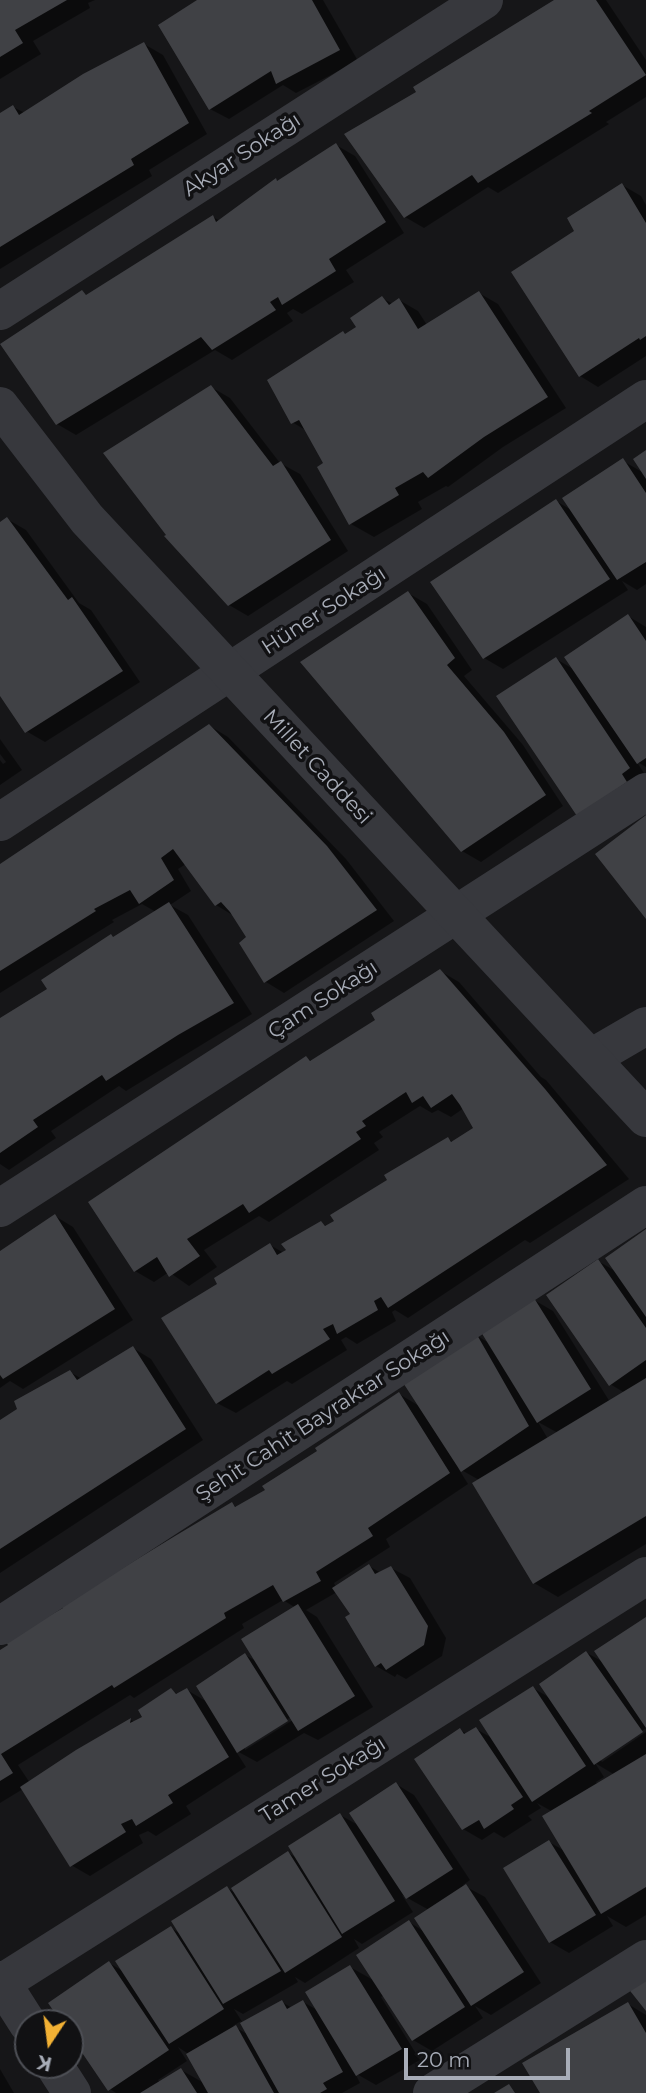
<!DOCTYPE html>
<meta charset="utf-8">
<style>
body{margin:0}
#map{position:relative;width:646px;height:2093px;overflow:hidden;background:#161618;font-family:Montserrat,sans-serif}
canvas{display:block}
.north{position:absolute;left:14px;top:2009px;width:70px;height:70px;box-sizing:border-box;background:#111113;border:2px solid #4d4f55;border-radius:50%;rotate:193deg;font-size:19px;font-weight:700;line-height:28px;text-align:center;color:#a8adb8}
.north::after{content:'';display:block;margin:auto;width:24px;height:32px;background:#f2b134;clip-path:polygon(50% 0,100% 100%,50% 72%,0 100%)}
.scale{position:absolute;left:404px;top:2048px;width:166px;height:32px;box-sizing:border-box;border:4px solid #a8adb8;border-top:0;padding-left:9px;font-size:21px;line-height:24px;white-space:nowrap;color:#a8adb8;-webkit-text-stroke:5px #111113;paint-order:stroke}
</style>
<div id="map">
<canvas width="646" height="2093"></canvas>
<div class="north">K</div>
<div class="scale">20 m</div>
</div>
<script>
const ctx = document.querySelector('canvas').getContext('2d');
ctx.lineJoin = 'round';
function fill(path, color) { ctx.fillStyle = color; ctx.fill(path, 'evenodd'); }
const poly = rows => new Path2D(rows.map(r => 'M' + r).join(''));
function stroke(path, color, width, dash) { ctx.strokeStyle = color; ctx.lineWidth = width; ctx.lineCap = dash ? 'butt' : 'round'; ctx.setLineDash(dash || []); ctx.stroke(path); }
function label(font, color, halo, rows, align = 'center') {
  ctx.font = font + ' Montserrat,sans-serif'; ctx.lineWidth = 7; ctx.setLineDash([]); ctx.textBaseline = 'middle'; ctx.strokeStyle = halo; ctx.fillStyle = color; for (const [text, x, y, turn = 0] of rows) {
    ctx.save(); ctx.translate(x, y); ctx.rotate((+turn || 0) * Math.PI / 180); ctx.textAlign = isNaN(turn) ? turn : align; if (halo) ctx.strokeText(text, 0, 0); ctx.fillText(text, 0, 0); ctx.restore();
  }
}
fill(poly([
 [0,0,95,0,88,3,90,8,33,41,41,54,0,79],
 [200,0,323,0,358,61,296,93,283,85,229,119,210,109],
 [557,0,606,0,646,60,646,97,606,122,609,124,498,193,488,187,424,228,405,217,419,92],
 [144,44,163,55,207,134,149,170,152,176,0,269,0,115,13,107,25,113],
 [336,145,355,156,404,233,346,270,354,282,302,314,293,309,287,313,293,321,232,360,215,350,76,435,57,424,82,292,88,296,213,217,220,221],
 [622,185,641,196,646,205,646,356,598,387,580,376,577,232],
 [479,293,498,304,566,408,503,447,448,487,446,486,418,502,422,509,374,537,351,524,326,464,307,431,292,422,346,335,358,327,382,298,393,304,399,300,418,311,427,325],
 [211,387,230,398,280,463,300,474,348,551,248,616,229,605],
 [646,452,646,584,637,590,622,581,628,590,503,669,484,658,556,501,573,511,623,461,644,473],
 [7,519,26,530,79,603,91,610,140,682,45,742,26,731,0,693,0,524],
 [408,593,427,604,472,670,464,676,523,745,563,806,481,862,462,851],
 [628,616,646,627,646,767,636,761,646,776,597,825,556,659,575,670],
 [210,726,228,737,346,859,394,921,284,993,266,982,248,937,234,916,216,905,186,864,178,869,191,891,170,905,188,915,252,1014,126,1091,119,1086,51,1131,56,1138,9,1170,0,1164,0,1020,50,989,114,938,156,912,142,904,112,920,114,922,0,993,0,865],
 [0,739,22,770,0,785,0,760,3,764,6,762,0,754],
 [440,971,459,982,541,1077,546,1080,629,1179,530,1243,525,1240,408,1318,395,1310,392,1312,396,1321,357,1344,346,1337,341,1340,347,1350,292,1384,287,1381,236,1413,217,1403,220,1284,270,1245,284,1253,321,1223,328,1227,448,1139,453,1142,476,1129,464,1108,451,1117,438,1110,432,1113,420,1106,379,1132,383,1137,374,1143,379,1150,269,1222,259,1216,204,1250,217,1267,189,1286,169,1272,154,1282,135,1271,306,1058,312,1061,377,1020],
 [55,1216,73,1227,133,1320,23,1389,10,1381,0,1388,0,1252],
 [646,1232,646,1544,558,1597,534,1583,479,1480,458,1468,468,1484,386,1539,390,1547,334,1583,336,1587,369,1566,381,1573,391,1568,410,1578,446,1638,442,1656,406,1679,397,1674,395,1677,376,1666,352,1614,337,1592,306,1610,317,1617,373,1707,318,1740,304,1733,257,1762,235,1750,246,1767,186,1806,191,1814,156,1836,148,1831,139,1835,143,1843,90,1876,71,1865,23,1789,0,1803,0,1652,232,1504,238,1508,268,1491,399,1394,421,1407,476,1335,489,1343,534,1300,553,1311,610,1402,625,1393,610,1384,598,1261,617,1272],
 [538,1422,558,1433,548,1439],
 [283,1600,296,1608,258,1662,245,1655,209,1703,187,1690,179,1695,171,1690,144,1717,135,1722,131,1720,77,1751,30,1783,18,1765,130,1695,134,1698,244,1628,242,1624],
 [294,1715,296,1718,245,1750,245,1746],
 [133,1348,151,1359,203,1440,0,1573,0,1422,70,1372,82,1379],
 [646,1619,646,1728,600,1759,602,1762,646,1732,646,1915,626,1927,607,1916,613,1926,569,1953,550,1942,549,1842,565,1851,553,1812,537,1803,541,1808,528,1816,532,1820,504,1838,494,1832,482,1840,463,1829,460,1730,467,1734,476,1729,492,1738,533,1688,550,1698,587,1653,605,1663],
 [595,1763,615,1775,598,1785,596,1782,604,1777],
 [396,1784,414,1795,470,1880,463,1885,485,1897,541,1983,491,2015,475,2006,483,2018,432,2051,413,2040,384,1995,381,1997,420,2060,376,2085,355,2073,360,2083,342,2093,116,2093,110,2089,70,2032,70,2023,64,2023,109,1963,123,1971,171,1928,181,1934,227,1888,237,1894,288,1853,297,1858,340,1815,360,1826],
 [402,1895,429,1910,425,1932,409,1922,375,1981,350,1967,319,2011,303,2002,292,2008,282,2002,243,2023,234,2009,243,2014,298,1982,295,1977,305,1983,359,1948,354,1939,362,1944,413,1912],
 [241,2021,249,2035,233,2026],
 [178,2047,187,2053,204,2083,181,2070,160,2083,158,2080,187,2061],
 [628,2004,646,2015,646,2093,542,2093],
 [0,2069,14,2093,0,2093]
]), '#0007');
fill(poly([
 [0,0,67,0,15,30,23,43,0,57],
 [197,0,312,0,340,50,276,84,271,71,209,110,158,25],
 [554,0,596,0,646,75,589,111,592,113,478,183,472,175,404,218,344,134,416,92,413,87],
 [144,42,189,123,131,159,134,165,0,247,0,113,13,105,19,115,83,74],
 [336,143,386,222,329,259,336,271,282,305,278,297,270,302,276,310,212,350,201,337,56,425,0,344,82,290,86,295,213,215,216,222,276,178,277,181],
 [622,183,646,223,646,336,640,340,639,338,579,377,511,272,574,231,567,218],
 [479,291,548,397,484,437,428,478,423,472,395,488,399,495,349,525,317,467,323,463,299,420,291,424,267,380,343,331,345,334,356,327,350,318,382,296,389,305,399,298,418,329],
 [211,385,273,466,281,461,331,540,228,606,164,536,166,535,103,453],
 [646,450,646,479,633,459],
 [623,458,646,493,646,562,617,580,562,498],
 [556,499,610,579,483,659,430,582],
 [7,517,68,600,72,597,123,671,25,733,0,696,0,522],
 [408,591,455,658,447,665,504,732,546,795,461,852,300,662],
 [628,614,646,641,646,758,637,764,564,657],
 [556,657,630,768,622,774,627,782,577,816,496,696],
 [209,724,327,846,377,910,264,983,239,943,246,937,230,912,221,902,215,906,173,849,161,858,174,880,139,904,130,890,94,909,96,911,0,971,0,864],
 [646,815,646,919,595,854],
 [169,902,234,1003,178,1035,106,1081,102,1075,33,1120,38,1127,0,1153,0,1018,47,989,41,980,111,934,113,937],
 [440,969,545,1089,607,1165,388,1308,381,1297,374,1301,378,1310,337,1334,333,1324,323,1329,330,1339,272,1374,269,1370,216,1404,161,1318,217,1284,214,1278,270,1243,277,1255,286,1250,281,1244,321,1221,325,1226,334,1221,330,1215,387,1180,384,1175,448,1137,451,1142,473,1128,460,1105,452,1094,431,1108,423,1096,412,1103,406,1092,362,1121,366,1126,356,1132,361,1139,249,1213,243,1204,187,1239,200,1256,169,1277,157,1257,134,1272,88,1202,306,1056,310,1061,375,1020,371,1013],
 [55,1214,115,1309,3,1379,0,1375,0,1251],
 [646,1229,646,1317,605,1258],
 [598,1259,646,1328,646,1360,609,1386,546,1295],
 [534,1298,591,1389,537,1423,481,1332],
 [476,1333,529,1426,461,1472,398,1375],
 [133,1346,186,1429,0,1549,0,1420,17,1409,14,1401,70,1370,77,1380],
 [646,1378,646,1516,533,1584,472,1483],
 [399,1392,450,1473,368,1528,373,1536,316,1572,321,1581,283,1602,273,1585,224,1613,226,1618,114,1688,112,1685,1,1754,13,1773,0,1781,0,1650,8,1645,5,1641,63,1608,62,1605,175,1536,232,1502,235,1507,265,1490,262,1486,317,1451,315,1448],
 [369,1564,375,1574,391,1566,428,1626,424,1645,386,1670,381,1663,375,1667,345,1617,350,1614,332,1588],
 [298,1604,355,1696,298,1731,241,1639],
 [646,1617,646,1728,594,1651],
 [586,1651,643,1732,594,1765,539,1684],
 [245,1653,288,1721,237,1753,196,1686],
 [533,1686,586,1766,532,1802,479,1720],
 [171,1688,176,1694,187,1688,229,1757,168,1795,173,1803,136,1826,132,1819,121,1824,126,1832,70,1867,20,1787,76,1750,131,1718,130,1723,142,1717,138,1710],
 [476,1727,523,1797,511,1805,514,1809,484,1829,479,1820,462,1830,414,1759,460,1728,464,1734],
 [646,1754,646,1887,601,1914,542,1816],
 [396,1782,453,1869,406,1899,349,1813],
 [340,1813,395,1901,342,1934,288,1846],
 [549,1840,596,1915,549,1943,503,1868],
 [288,1851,342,1937,285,1973,231,1888],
 [466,1884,524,1972,471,2006,414,1918],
 [227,1886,281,1971,223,2004,171,1921],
 [409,1920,465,2007,412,2041,356,1955],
 [171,1926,224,2009,169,2044,115,1961],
 [109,1961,169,2050,108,2091,70,2035,70,2023,62,2023,48,2003],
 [350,1965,402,2049,356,2076,305,1992],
 [646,1972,646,2011,627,1987],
 [282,2000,287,2009,303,2000,343,2072,323,2083,327,2089,320,2093,279,2093,240,2023],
 [628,2002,646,2033,646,2093,540,2093,522,2063],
 [236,2025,274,2093,208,2093,186,2054],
 [181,2068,197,2093,140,2093],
 [509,2084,515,2093,494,2093]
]), '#404145');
stroke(poly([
 [0,311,484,0],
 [0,822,646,399],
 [591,1058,646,1026],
 [0,1208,646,792],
 [0,1626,646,1205],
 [0,1980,28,2024],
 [0,1984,646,1576],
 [54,2065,72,2093],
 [432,2093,646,1959]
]), '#37383d', 38);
stroke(poly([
 [0,406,87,519,646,1118]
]), '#37383d', 38);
label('21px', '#a8adb8', '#111113', [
 ["Akyar Sokağı",242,155,-33],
 ["Hüner Sokağı",324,611,-33],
 ["Millet Caddesi",317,767,47],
 ["Çam Sokağı",323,1000,-33],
 ["Şehit Cahit Bayraktar Sokağı",323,1416,-33],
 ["Tamer Sokağı",323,1780,-32]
]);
</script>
